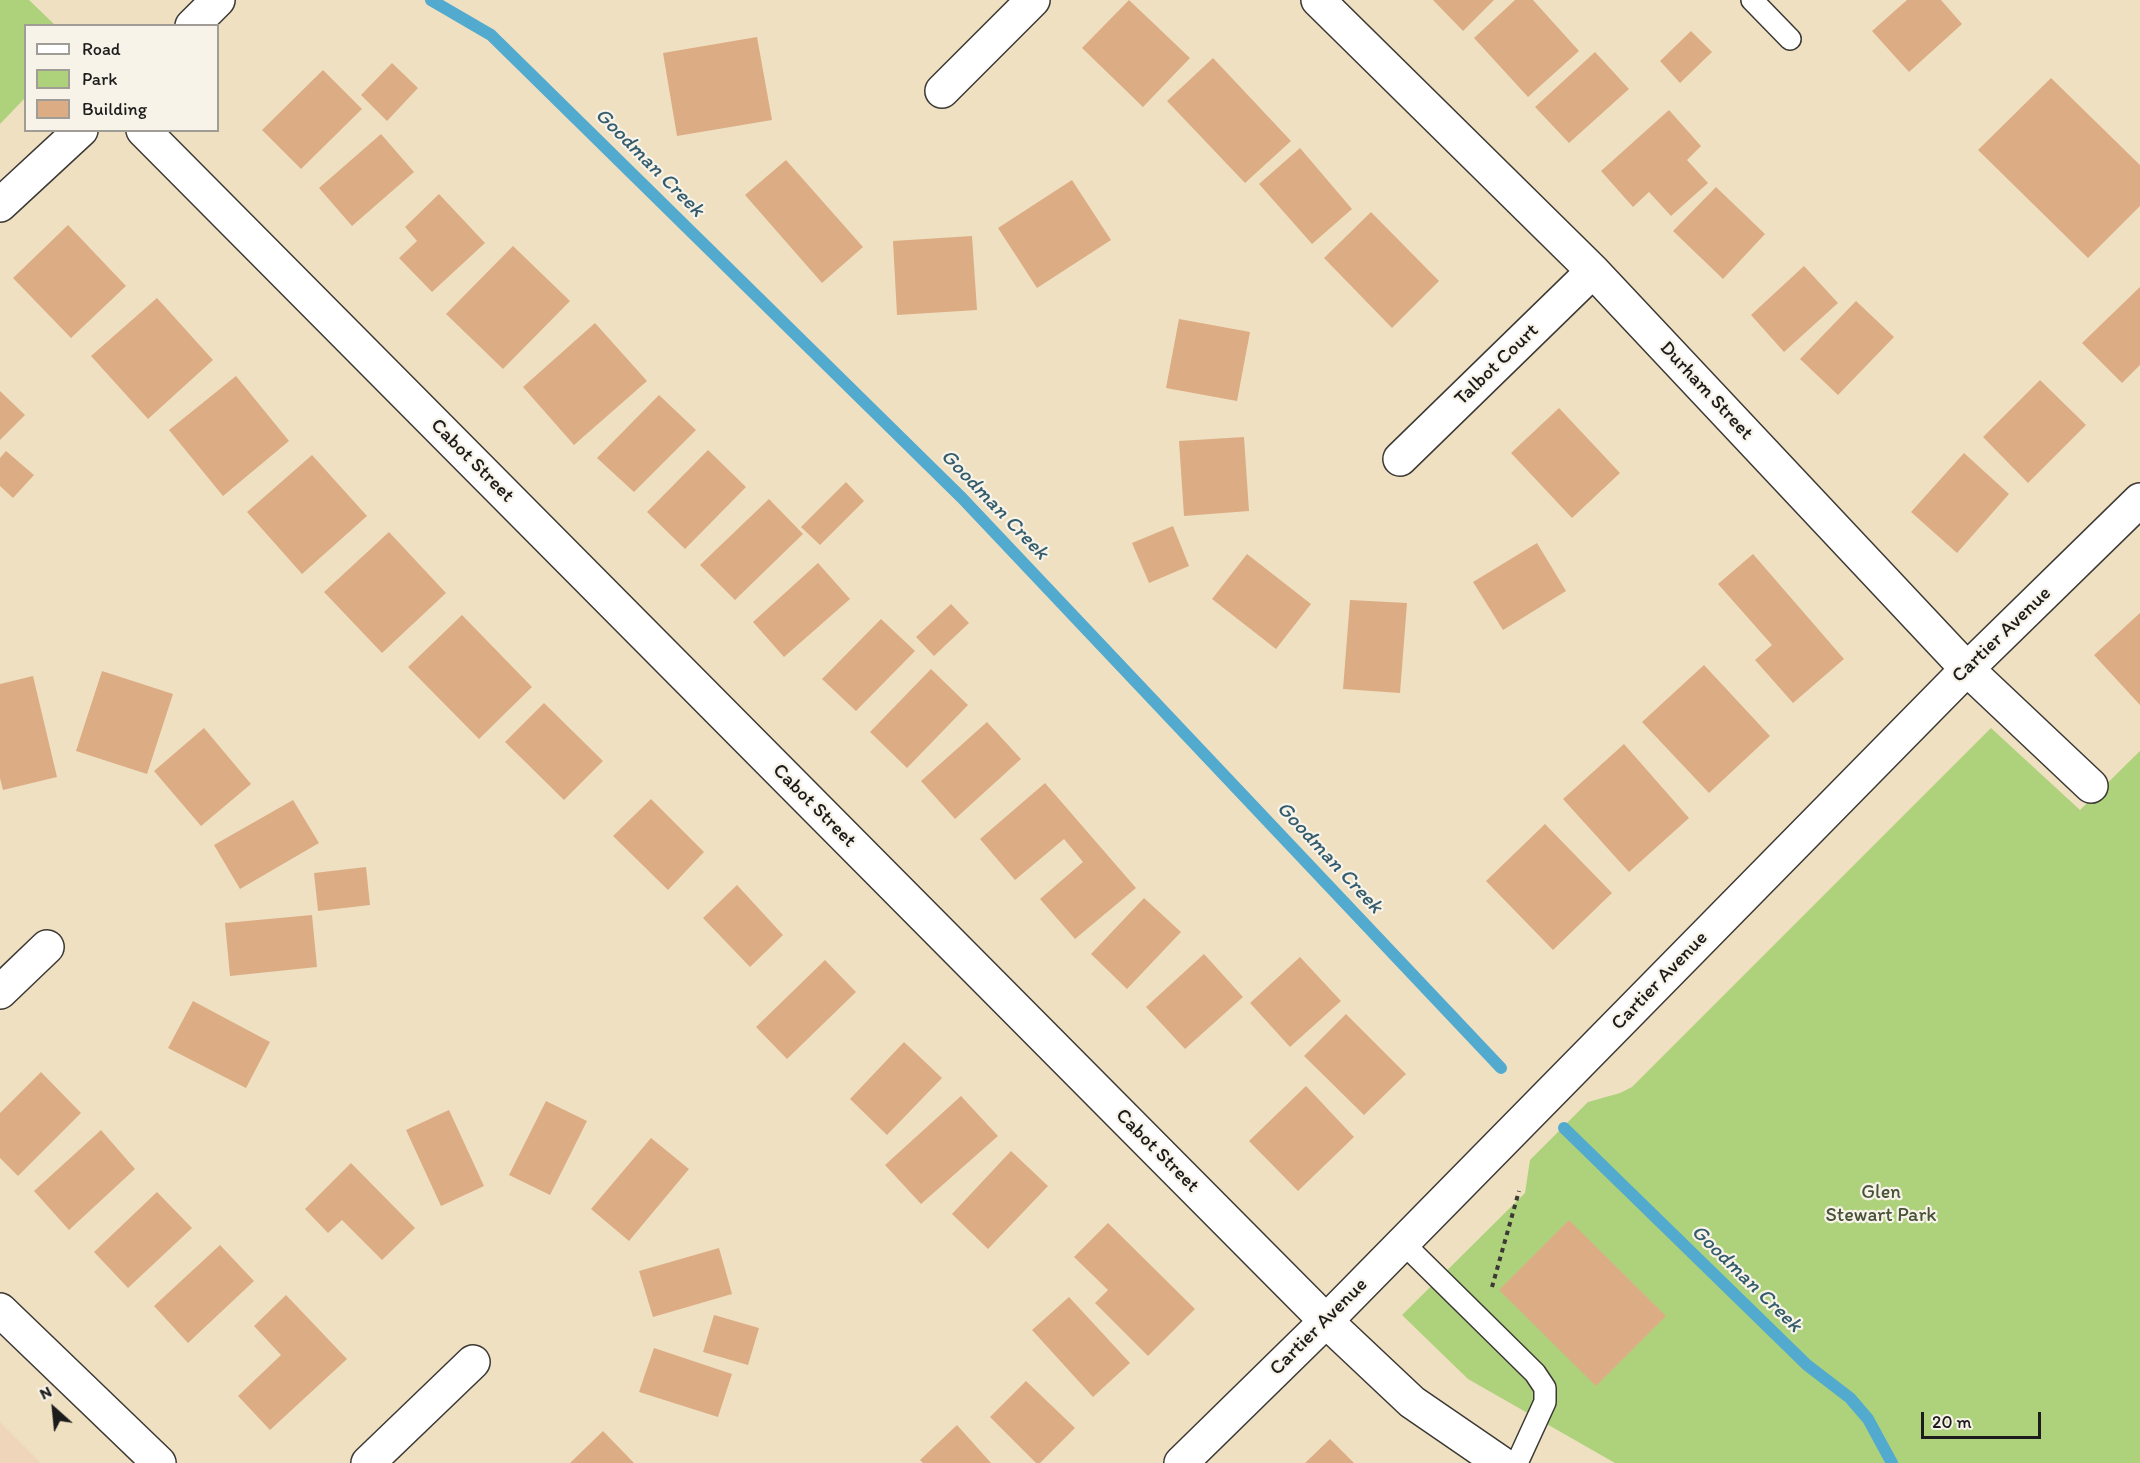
<!DOCTYPE html>
<style>
body{margin:0}
#map{position:relative;width:2140px;height:1463px;overflow:hidden;background:#efe0c1;font-family:Itim,sans-serif}
canvas{display:block}
.legend{position:absolute;left:24px;top:24px;width:195px;height:108px;box-sizing:border-box;background:#f7f3e8;border:2px solid #9f9d96;margin:0;padding:8px 10px;list-style:none;font-size:18px;color:#1c1c1c}
.legend li{display:flex;align-items:center;gap:12px;height:30px}
.legend b{width:30px;border:2px solid #9f9d96}
.north{position:absolute;left:24px;top:1379px;width:60px;height:60px;-webkit-text-stroke:4px #f7f3e8;paint-order:stroke;rotate:333deg;font-size:16px;font-weight:700;line-height:24px;text-align:center;color:#1c1c1c}
.north::after{content:'';display:block;margin:auto;width:21px;height:27px;background:#1c1c1c;clip-path:polygon(50% 0,100% 100%,50% 72%,0 100%)}
.scale{position:absolute;left:1921px;top:1412px;width:120px;height:27px;box-sizing:border-box;border:3px solid #1c1c1c;border-top:0;padding-left:8px;font-size:18px;line-height:21px;white-space:nowrap;color:#1c1c1c;-webkit-text-stroke:4px #f7f3e8;paint-order:stroke}
</style>
<div id="map">
<canvas width="2140" height="1463"></canvas>
<ul class="legend">
<li><b style="height:8px;background:#fff"></b>Road</li>
<li><b style="height:16px;background:#aed27b"></b>Park</li>
<li><b style="height:16px;background:#dcad85"></b>Building</li>
</ul>
<div class="north">N</div>
<div class="scale">20 m</div>
</div>
<script>
const ctx = document.querySelector('canvas').getContext('2d');
ctx.lineJoin = 'round';
function fill(path, color) { ctx.fillStyle = color; ctx.fill(path, 'evenodd'); }
const poly = rows => new Path2D(rows.map(r => 'M' + r).join(''));
function stroke(path, color, width, dash) { ctx.strokeStyle = color; ctx.lineWidth = width; ctx.lineCap = dash ? 'butt' : 'round'; ctx.setLineDash(dash || []); ctx.stroke(path); }
function label(font, color, halo, rows, align = 'center') {
  ctx.font = font + ' Itim,sans-serif'; ctx.lineWidth = 4.5; ctx.setLineDash([]); ctx.textBaseline = 'middle'; ctx.strokeStyle = halo; ctx.fillStyle = color; for (const [text, x, y, turn = 0] of rows) {
    ctx.save(); ctx.translate(x, y); ctx.rotate((+turn || 0) * Math.PI / 180); ctx.textAlign = isNaN(turn) ? turn : align; if (halo) ctx.strokeText(text, 0, 0); ctx.fillText(text, 0, 0); ctx.restore();
  }
}
fill(poly([
 [0,1422,41,1463,0,1463]
]), '#efd6bb');
fill(poly([
 [0,0,29,0,55,25,26,26,25,98,0,124],
 [1991,728,2080,810,2140,751,2140,1463,1615,1463,1468,1379,1402,1315,1525,1193,1530,1160,1588,1102,1620,1093,1632,1087]
]), '#aed27b');
stroke(poly([
 [431,0,491,35,962,498,1501,1068],
 [1564,1128,1807,1365,1850,1398,1868,1419,1892,1463]
]), '#52aacf', 12);
fill(poly([
 [1129,0,1190,58,1143,107,1082,48],
 [1433,0,1494,0,1463,31],
 [1515,0,1533,0,1579,51,1528,97,1474,38],
 [1907,0,1941,0,1962,24,1909,72,1872,31],
 [1691,31,1712,52,1680,83,1660,61],
 [757,37,772,120,677,136,663,53],
 [1595,52,1629,89,1569,143,1535,107],
 [1213,58,1291,141,1245,183,1167,101],
 [392,63,418,88,387,121,361,95],
 [323,70,362,109,301,169,262,130],
 [2051,78,2140,165,2140,206,2088,258,1978,150],
 [1669,110,1701,146,1687,160,1708,183,1671,216,1649,192,1633,207,1601,171],
 [381,134,414,172,352,226,319,188],
 [1300,148,1352,209,1312,244,1259,184],
 [786,160,863,247,822,283,745,195],
 [1072,180,1111,240,1037,288,998,228],
 [1716,187,1765,234,1723,279,1673,231],
 [439,194,485,243,432,292,399,258,417,241,405,227],
 [1371,212,1439,281,1392,328,1324,258],
 [68,225,126,286,71,338,13,278],
 [972,236,977,310,897,315,893,241],
 [513,246,570,301,503,369,446,314],
 [1804,266,1838,303,1784,352,1751,315],
 [2140,287,2140,365,2122,383,2082,343],
 [157,298,213,360,148,419,91,356],
 [1856,301,1894,337,1838,395,1800,359],
 [1179,319,1250,332,1237,401,1166,388],
 [595,323,647,381,574,445,523,387],
 [236,376,289,441,223,496,169,430],
 [2040,380,2086,425,2028,483,1983,437],
 [0,391,25,415,0,440],
 [659,395,696,430,634,492,597,458],
 [1559,408,1620,473,1572,518,1511,453],
 [1244,437,1249,511,1184,516,1179,441],
 [708,450,746,487,685,549,647,512],
 [6,451,34,475,13,498,0,486,0,458],
 [1964,453,2009,494,1957,553,1911,512],
 [312,455,367,516,302,574,247,512],
 [846,482,864,501,820,545,801,527],
 [769,499,803,534,735,600,700,565],
 [1173,526,1189,566,1149,583,1132,543],
 [389,532,446,593,382,653,324,592],
 [1537,543,1566,591,1503,630,1473,582],
 [1247,554,1311,604,1276,649,1212,599],
 [1753,554,1844,659,1793,703,1755,660,1772,645,1718,584],
 [818,563,850,599,784,657,753,622],
 [1350,600,1407,603,1400,693,1343,689],
 [951,604,969,623,934,656,916,637],
 [2140,613,2140,705,2094,655],
 [462,615,532,687,479,739,408,667],
 [881,619,915,651,856,711,822,679],
 [1704,665,1770,736,1709,793,1642,722],
 [931,669,968,705,907,768,870,732],
 [102,671,173,694,147,774,76,751],
 [33,676,57,777,3,790,0,778,0,684],
 [544,703,603,761,564,800,505,742],
 [987,722,1021,759,955,819,921,781],
 [204,728,251,784,201,826,154,771],
 [1624,744,1689,818,1629,872,1563,799],
 [1045,783,1136,888,1075,939,1040,899,1083,862,1064,839,1015,880,980,839],
 [651,799,704,852,668,890,613,836],
 [293,800,319,843,240,889,214,845],
 [1545,824,1612,893,1553,950,1486,881],
 [366,867,370,905,318,911,314,873],
 [737,885,783,935,750,967,703,918],
 [1144,898,1181,932,1127,989,1091,954],
 [312,915,317,967,230,976,225,923],
 [1204,954,1243,997,1185,1049,1146,1007],
 [1300,957,1341,1001,1290,1047,1250,1003],
 [825,960,856,992,787,1059,756,1027],
 [193,1001,270,1042,246,1088,168,1048],
 [1346,1014,1406,1074,1364,1115,1304,1056],
 [904,1042,942,1078,887,1135,850,1099],
 [41,1072,81,1113,18,1176,0,1158,0,1113],
 [1306,1086,1354,1137,1298,1191,1249,1141],
 [961,1096,998,1136,921,1204,885,1165],
 [546,1101,587,1121,550,1195,509,1175],
 [449,1110,484,1186,441,1206,406,1130],
 [101,1130,135,1169,69,1230,34,1191],
 [651,1138,689,1169,629,1241,591,1209],
 [1011,1151,1048,1186,988,1249,952,1214],
 [351,1163,415,1228,382,1260,342,1220,328,1233,305,1209],
 [157,1192,192,1228,128,1288,94,1252],
 [1569,1220,1666,1316,1596,1386,1499,1290],
 [1108,1223,1195,1309,1148,1356,1095,1303,1108,1290,1074,1257],
 [220,1245,254,1281,188,1343,154,1306],
 [719,1248,732,1294,653,1317,639,1271],
 [286,1295,347,1359,270,1430,238,1396,281,1355,254,1326],
 [1069,1297,1130,1363,1093,1397,1032,1330],
 [714,1315,759,1328,748,1365,703,1352],
 [654,1348,732,1374,718,1417,639,1392],
 [1026,1381,1075,1428,1040,1463,1036,1463,990,1417],
 [957,1425,991,1463,923,1463,920,1460],
 [603,1431,634,1463,570,1463],
 [1330,1439,1354,1463,1305,1463]
]), '#dcad85');
const lane = poly([
 [1752,0,1790,39],
 [1403,1243,1535,1373,1545,1388,1545,1402,1517,1463]
]);
const street = poly([
 [1318,0,1593,271,1967,669,2091,786],
 [192,26,218,0],
 [942,91,1033,0],
 [143,130,1326,1321,1412,1402,1501,1463],
 [0,205,81,130],
 [1400,459,1593,271],
 [0,992,47,947],
 [0,1310,159,1463],
 [368,1463,473,1362],
 [1181,1463,1326,1321,1967,669,2140,500]
]);
stroke(lane, '#3c3935', 24);
stroke(street, '#3c3935', 36);
stroke(poly([
 [1492,1287,1519,1191]
]), '#3c3935', 4, [4.5, 4.5]);
stroke(lane, '#fff', 21);
stroke(street, '#fff', 33);
label('20px', '#1c1c1c', '#f7f3e8', [
 ["Talbot Court",1497,365,-44],
 ["Durham Street",1706,391,47],
 ["Cabot Street",472,461,45],
 ["Cartier Avenue",2002,635,-44],
 ["Cabot Street",814,806,45],
 ["Cartier Avenue",1660,981,-46],
 ["Cabot Street",1157,1151,45],
 ["Cartier Avenue",1319,1327,-45]
]);
label('20px', '#485338', '#f7f3e8', [
 ["Glen",1881,1193],
 ["Stewart Park",1881,1216]
]);
label('italic 21px', '#345c6d', '#f7f3e8', [
 ["Goodman Creek",649,163,45],
 ["Goodman Creek",994,505,46],
 ["Goodman Creek",1329,858,47],
 ["Goodman Creek",1746,1279,44]
]);
</script>
